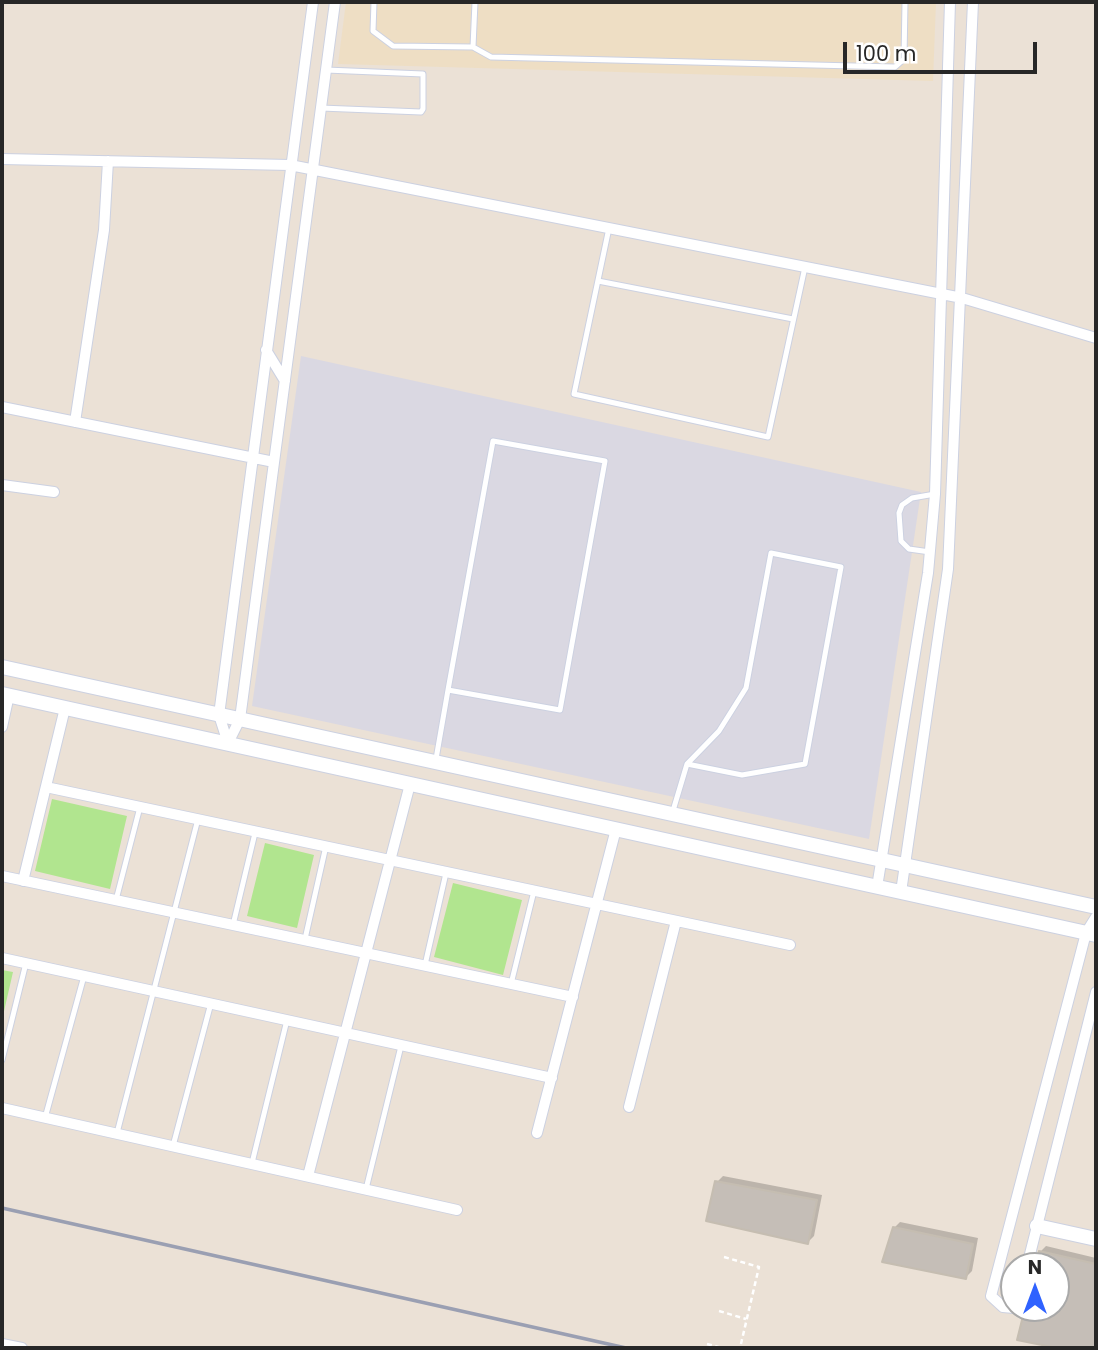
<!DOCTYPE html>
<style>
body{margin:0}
#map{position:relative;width:1098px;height:1350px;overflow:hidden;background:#ebe1d6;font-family:Poppins,sans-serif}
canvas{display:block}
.frame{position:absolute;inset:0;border:4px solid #272727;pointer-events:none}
.north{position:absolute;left:1000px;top:1252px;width:70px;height:70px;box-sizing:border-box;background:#fff;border:2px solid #a9a9a9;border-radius:50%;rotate:0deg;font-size:19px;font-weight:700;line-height:28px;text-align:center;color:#272727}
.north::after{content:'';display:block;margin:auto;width:24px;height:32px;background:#2f62ff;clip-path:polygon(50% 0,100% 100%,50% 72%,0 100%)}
.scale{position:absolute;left:843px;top:42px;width:194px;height:32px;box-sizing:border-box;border:4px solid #272727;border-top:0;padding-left:9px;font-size:21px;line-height:24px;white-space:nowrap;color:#272727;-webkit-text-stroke:5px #fff;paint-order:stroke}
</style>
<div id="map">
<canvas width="1098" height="1350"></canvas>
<div class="frame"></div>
<div class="north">N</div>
<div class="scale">100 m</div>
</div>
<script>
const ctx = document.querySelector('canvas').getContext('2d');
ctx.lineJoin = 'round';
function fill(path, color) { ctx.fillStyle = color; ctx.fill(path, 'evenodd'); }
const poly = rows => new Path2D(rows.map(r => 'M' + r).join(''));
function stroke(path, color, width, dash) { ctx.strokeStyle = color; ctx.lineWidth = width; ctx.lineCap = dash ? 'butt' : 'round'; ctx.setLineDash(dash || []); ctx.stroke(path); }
fill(poly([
 [301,356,921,492,869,839,252,706]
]), '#dad8e2');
fill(poly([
 [346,2,936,2,933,81,338,64]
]), '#eedec4');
fill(poly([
 [52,799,127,816,110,889,35,871],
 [265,843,314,855,297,928,247,916],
 [453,883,522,900,503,975,434,957],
 [2,970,13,972,2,1020]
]), '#b1e58f');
fill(poly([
 [723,1176,822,1195,814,1236,808,1242,717,1182],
 [900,1222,978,1238,972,1271,966,1277,894,1228],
 [1046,1246,1096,1258,1096,1348,1066,1348,1019,1339,1027,1308,1056,1308,1056,1266,1037,1266,1041,1251]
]), '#0003');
const building = poly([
 [715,1181,817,1200,808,1244,706,1221,715,1181],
 [893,1227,973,1244,966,1279,882,1262,893,1227],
 [1039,1251,1096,1264,1096,1348,1057,1348,1017,1340,1025,1308,1056,1308,1056,1266,1035,1266,1039,1251]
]);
fill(building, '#c5beb7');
stroke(building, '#c5bdb1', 2);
const service = poly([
 [374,2,373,31,393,46,473,47,491,57,895,67,904,59,905,2],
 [473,47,475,2],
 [321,108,421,112,423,109,423,74,326,70],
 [609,228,574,394,768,437,805,267],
 [598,281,793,319],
 [930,552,909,549,901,541,899,513,902,505,912,498,935,494],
 [436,759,448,690,493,441,605,461,560,710,448,690],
 [672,814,687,764,719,731,746,688,771,553,841,567,805,764,742,775,687,764],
 [116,900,140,807],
 [233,925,255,833],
 [305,939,326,846],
 [425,965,446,873],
 [511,984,534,891],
 [2,1060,26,963],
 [45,1118,84,976],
 [117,1133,198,819],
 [173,1146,211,1003],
 [252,1163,287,1020],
 [366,1189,401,1046]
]);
const minor = poly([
 [2,159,290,165,962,298,1096,338],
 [266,350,285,381],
 [2,407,274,462],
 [75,422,104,230,108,161],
 [2,485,54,492],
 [2,727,9,695],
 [228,743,240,719,335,2],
 [228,743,219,715,313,2],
 [46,787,790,945],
 [2,876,573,997],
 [23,881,65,708],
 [877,887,928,573,935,494,950,2],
 [901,892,948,569,973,2],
 [2,958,552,1078],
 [629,1107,676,921],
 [2,1108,457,1210],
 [537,1133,616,829],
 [308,1176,410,784],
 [1027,1266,1096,992],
 [1014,1308,1003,1307,991,1296,1086,933,1096,917],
 [2,1344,22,1348]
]);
const tertiary = poly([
 [2,667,1096,907],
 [2,694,1096,935],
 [1037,1226,1096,1239]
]);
stroke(service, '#ccd1e1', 7);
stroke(minor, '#ccd1e1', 12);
stroke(tertiary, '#ccd1e1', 16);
stroke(poly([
 [724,1257,759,1267,740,1348],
 [719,1311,746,1319],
 [707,1344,722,1348]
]), '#fff', 2.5, [5, 3.5]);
stroke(service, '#fff', 5);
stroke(minor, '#fff', 10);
stroke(tertiary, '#fff', 14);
stroke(poly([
 [2,1208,626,1348]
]), '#9a9fb2', 3.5);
</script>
